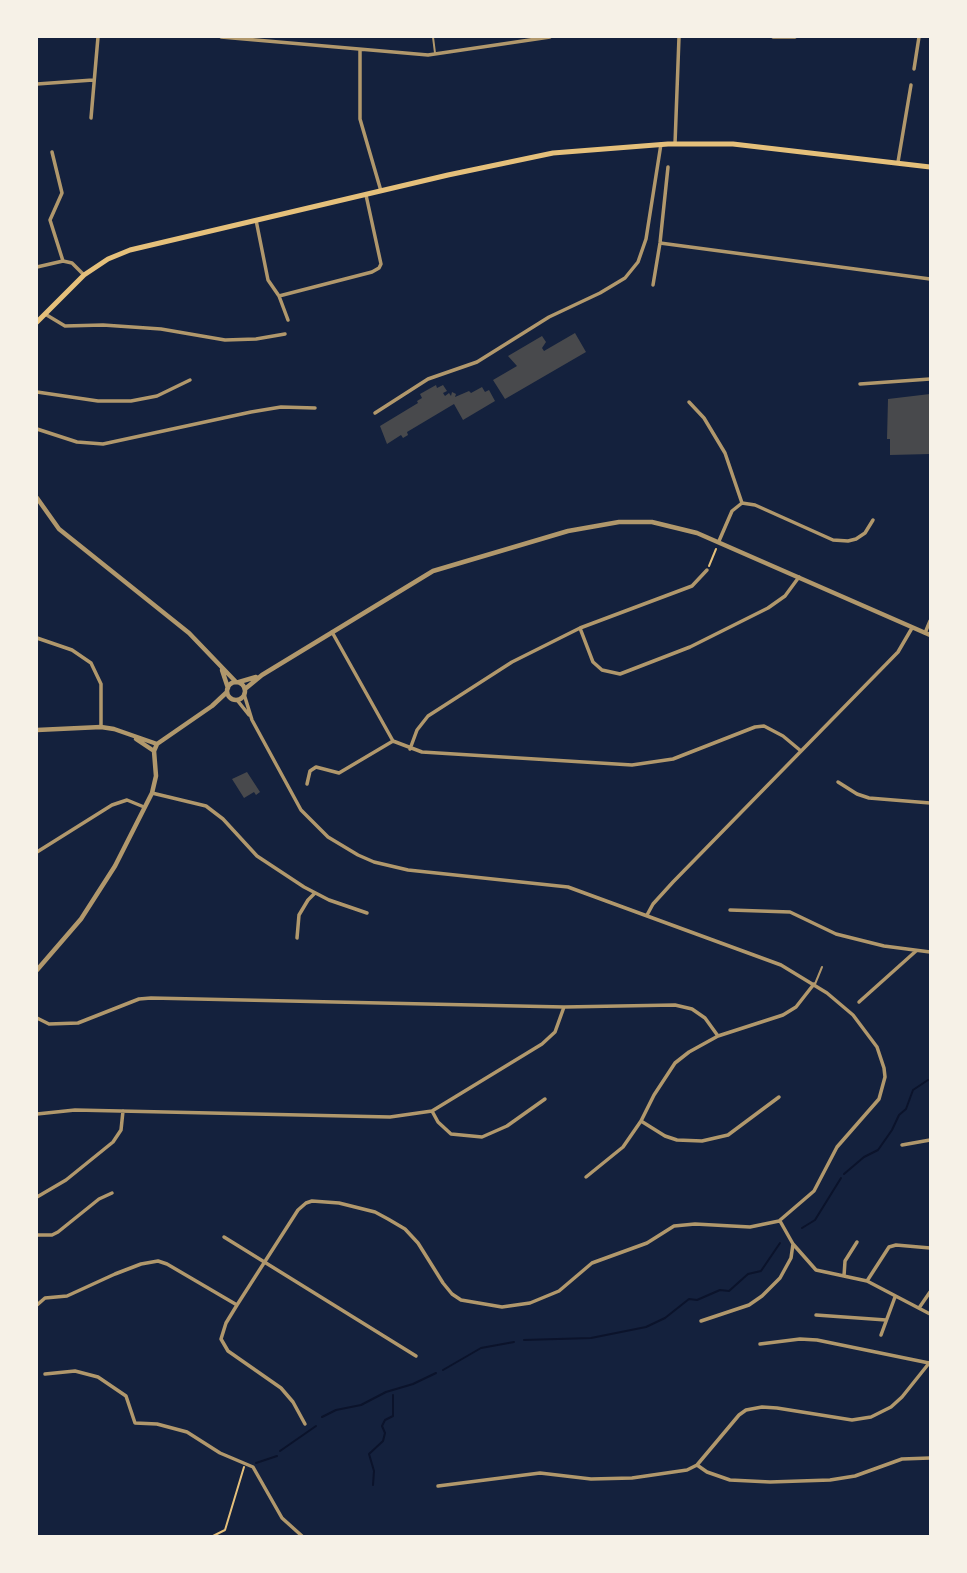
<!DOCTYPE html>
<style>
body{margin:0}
#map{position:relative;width:967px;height:1573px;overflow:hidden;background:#14213d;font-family:Lato,sans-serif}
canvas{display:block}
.frame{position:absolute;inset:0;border:38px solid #f6f1e7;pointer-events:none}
</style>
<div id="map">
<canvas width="967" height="1573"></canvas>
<div class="frame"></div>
</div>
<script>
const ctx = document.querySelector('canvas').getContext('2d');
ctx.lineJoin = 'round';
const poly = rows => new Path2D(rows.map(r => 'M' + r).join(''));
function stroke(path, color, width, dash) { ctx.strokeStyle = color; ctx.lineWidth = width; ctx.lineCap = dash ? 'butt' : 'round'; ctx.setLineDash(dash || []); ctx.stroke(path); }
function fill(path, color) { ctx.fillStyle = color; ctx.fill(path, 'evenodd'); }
stroke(poly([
 [844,1174,864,1157,878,1150,892,1130,899,1115,906,1109,913,1090,928,1080],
 [802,1228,815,1220,841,1178],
 [524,1340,591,1338,646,1327,665,1318,689,1299,697,1300,720,1290,729,1291,748,1274,761,1271,780,1243],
 [443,1370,481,1348,514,1342],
 [322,1417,336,1410,361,1405,386,1392,413,1384,436,1373],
 [280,1451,316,1426],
 [256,1463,277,1456],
 [373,1485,374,1471,369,1454,383,1441,385,1433,382,1426,385,1420,393,1416,393,1395]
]), '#0b132b', 2);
fill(poly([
 [575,333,586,352,505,399,493,380,517,366,508,356,542,336,546,342,542,348,544,351],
 [436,385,437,388,443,385,447,391,443,393,445,396,449,393,451,396,452,392,456,394,455,397,469,391,471,393,482,387,485,392,489,390,495,401,463,420,454,404,407,432,408,435,403,438,401,435,387,444,380,426,418,403,417,401,422,398,420,394],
 [930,394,930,454,890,455,890,439,887,439,888,399],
 [247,772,260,792,256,795,254,792,244,798,232,779]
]), '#48494c');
stroke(poly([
 [709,566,716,549],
 [213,1536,225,1530,244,1467]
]), '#e5c07b', 2);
stroke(poly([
 [433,37,435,53],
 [815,984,822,967]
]), '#b1986c', 2);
stroke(poly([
 [221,37,428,55,550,37],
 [773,37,795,37],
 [360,50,360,119,381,191],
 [914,69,919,37],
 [37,84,93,80],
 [91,118,98,37],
 [675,144,679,37],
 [52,152,62,193,50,220,63,261],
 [898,162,911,85],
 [256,220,268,280,279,296,288,320],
 [660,243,930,279],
 [37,267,63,261,72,263,84,275],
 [653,285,660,243,668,167],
 [279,296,372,272,379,268,381,264,366,195],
 [45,314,65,326,103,325,161,329,225,340,256,339,285,334],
 [860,384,930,379],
 [37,392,98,401,131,401,157,396,190,380],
 [689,402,704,418,725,453,742,503,732,511,719,541],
 [375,413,428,379,477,362,549,317,600,293,625,278,638,262,646,239,661,144],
 [37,429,77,442,103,444,251,412,281,407,315,408],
 [742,503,755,505,833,540,848,541,856,539,865,533,873,520],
 [580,628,593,662,602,670,620,674,690,647,768,608,785,596,799,577],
 [332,632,393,741,422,752,632,765,673,759,755,727,764,726,783,736,801,751],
 [925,633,930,621],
 [37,638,72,650,91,663,101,684,101,727],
 [244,694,252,720,301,810,328,837,358,855,374,862,408,870,568,887,781,965,827,993,853,1015,877,1047,884,1068,885,1077,879,1099,837,1147,814,1191,779,1221,750,1227,695,1224,674,1226,647,1243,592,1263,559,1291,530,1303,502,1307,461,1300,452,1294,443,1283,418,1243,405,1229,388,1219,375,1212,339,1203,312,1201,306,1203,298,1210,237,1305,226,1323,221,1339,228,1351,281,1388,293,1402,305,1424],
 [237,700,249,715],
 [410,749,417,730,428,716,512,662,580,628,692,586,707,570],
 [838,782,857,794,869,798,930,803],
 [307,784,310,771,316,767,339,773,393,741],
 [152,793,206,806,223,819,257,856,304,887,329,900,367,913],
 [37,852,112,805,127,800,144,807],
 [730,910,790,912,836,934,884,946,930,952],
 [647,915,653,904,673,882,898,652,912,628],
 [297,938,299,915,308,900,314,894],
 [859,1002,916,951],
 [37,1018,49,1024,78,1023,139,999,151,998,564,1007,675,1005,692,1009,705,1018,718,1036],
 [432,1111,438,1122,451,1134,482,1137,507,1126,545,1099],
 [37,1114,75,1110,390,1117,432,1111,542,1044,555,1032,564,1007],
 [641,1121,665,1136,677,1140,702,1141,728,1135,779,1097],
 [902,1145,930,1140],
 [586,1177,623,1147,641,1121,654,1095,675,1063,689,1052,718,1036,783,1015,796,1007,814,984],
 [37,1197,66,1180,113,1142,121,1130,123,1111],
 [37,1235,52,1235,58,1232,99,1199,112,1193],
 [224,1237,416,1356],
 [793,1244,816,1270,867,1281,930,1314],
 [844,1276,845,1261,857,1242],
 [867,1281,889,1247,896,1245,930,1248],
 [37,1305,45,1298,67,1296,115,1274,141,1264,158,1261,167,1264,237,1305],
 [919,1308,930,1292],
 [816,1315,886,1320],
 [701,1321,749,1305,762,1296,780,1278,791,1258,793,1244,780,1221],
 [881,1335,895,1297],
 [760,1344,800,1339,817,1340,929,1363],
 [45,1374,75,1371,98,1377,126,1396,135,1423,157,1424,187,1432,220,1453,253,1467,282,1518,302,1536],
 [697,1465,739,1415,746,1410,762,1407,777,1408,852,1420,871,1417,891,1407,902,1397,930,1362],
 [438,1486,540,1473,591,1479,632,1478,687,1470,697,1465,707,1472,730,1480,770,1482,830,1480,855,1476,902,1459,930,1458]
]), '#b1986c', 3.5);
stroke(poly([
 [37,498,59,529,189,633,236,682],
 [222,670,228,688],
 [239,682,256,677],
 '227 691a9 9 0 1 1 18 0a9 9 0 1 1-18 0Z',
 [245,689,262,675,433,571,568,531,619,522,652,522,697,533,930,635],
 [37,730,101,727,114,729,157,744],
 [136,739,154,751],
 [157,744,212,706,227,692],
 [37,970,81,919,115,866,152,793,156,776,154,751,157,744]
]), '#b1986c', 4.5);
stroke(poly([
 [37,322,84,275,108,259,130,250,448,175,553,153,668,144,733,144,930,167]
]), '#e5c07b', 5);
</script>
